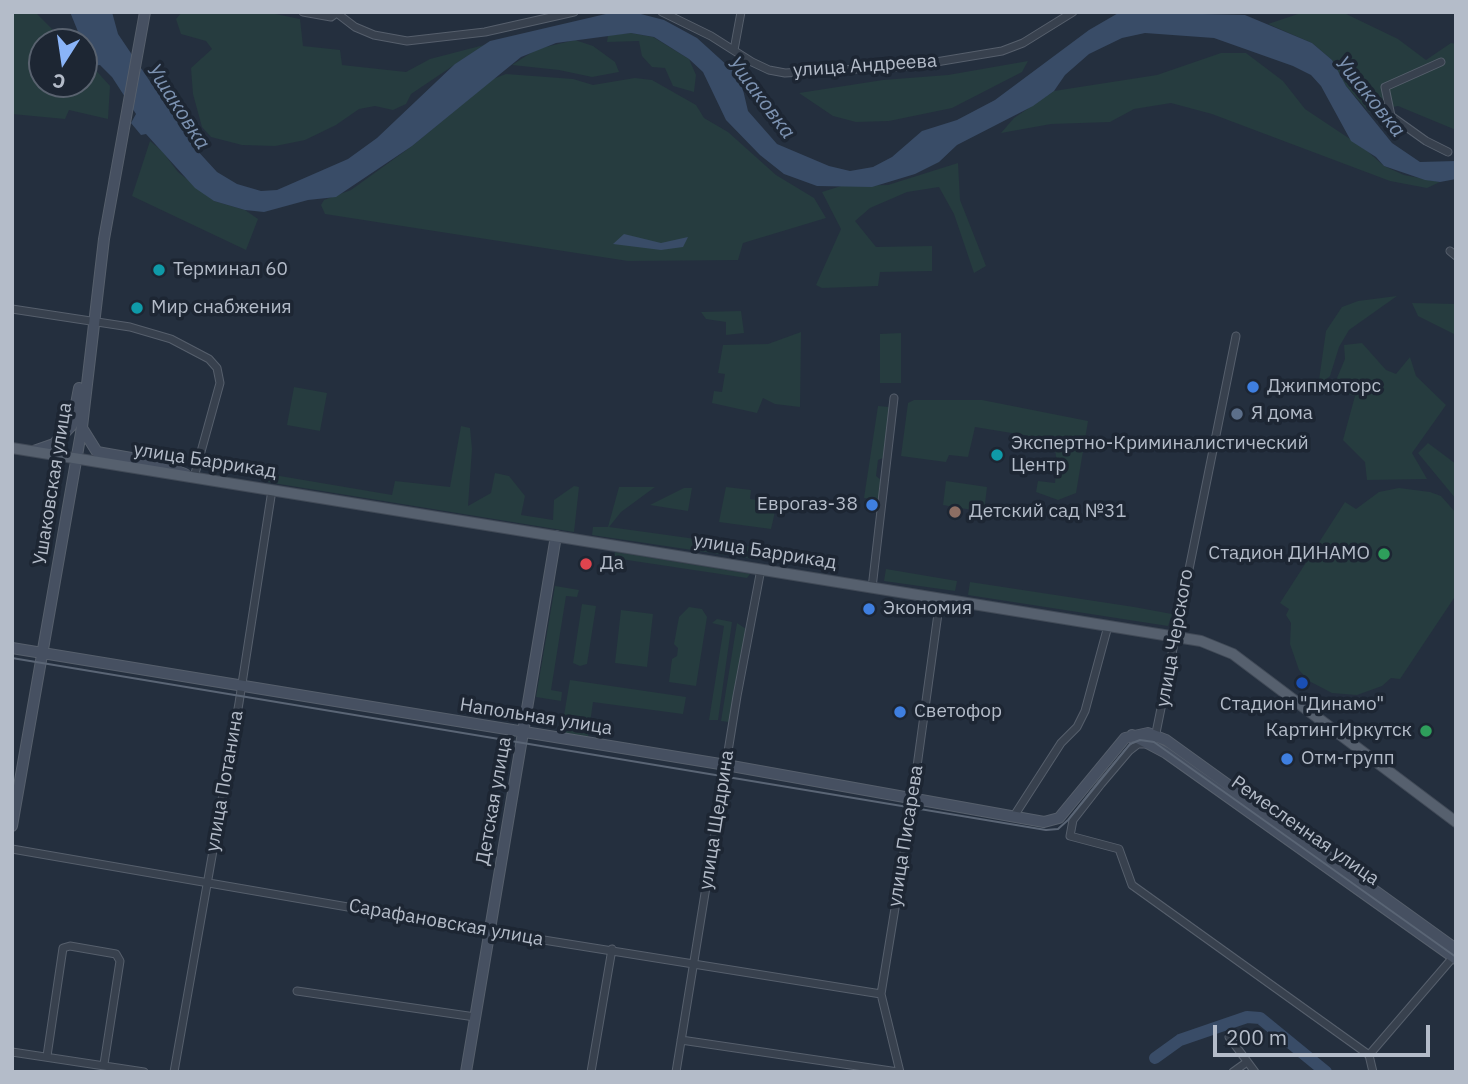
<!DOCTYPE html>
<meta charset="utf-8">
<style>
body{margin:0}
#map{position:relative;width:1468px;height:1084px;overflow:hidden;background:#242f3e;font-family:"IBM Plex Sans",sans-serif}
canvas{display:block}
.frame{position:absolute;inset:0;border:14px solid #b4bcc9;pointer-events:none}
.north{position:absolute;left:28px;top:28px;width:70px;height:70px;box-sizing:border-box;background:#1d2633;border:2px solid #59626f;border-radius:50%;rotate:192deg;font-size:19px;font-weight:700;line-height:28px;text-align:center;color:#b4bcc9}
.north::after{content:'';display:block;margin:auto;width:24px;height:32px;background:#8ab4f8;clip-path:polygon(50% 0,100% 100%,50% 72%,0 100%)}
.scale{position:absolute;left:1213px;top:1025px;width:217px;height:32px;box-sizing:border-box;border:4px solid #b4bcc9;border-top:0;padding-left:9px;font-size:21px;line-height:24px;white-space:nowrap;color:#b4bcc9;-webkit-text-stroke:5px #1d2633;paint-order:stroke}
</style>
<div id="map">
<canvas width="1468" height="1084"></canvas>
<div class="frame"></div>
<div class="north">С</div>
<div class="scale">200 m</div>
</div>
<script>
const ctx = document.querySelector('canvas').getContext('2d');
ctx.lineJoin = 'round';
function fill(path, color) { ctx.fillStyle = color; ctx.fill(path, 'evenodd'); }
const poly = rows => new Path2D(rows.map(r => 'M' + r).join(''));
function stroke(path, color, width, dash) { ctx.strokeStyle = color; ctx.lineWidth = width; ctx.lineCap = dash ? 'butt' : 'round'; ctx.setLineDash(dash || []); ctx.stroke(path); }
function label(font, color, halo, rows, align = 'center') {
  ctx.font = font + ' "IBM Plex Sans",sans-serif'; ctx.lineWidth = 7; ctx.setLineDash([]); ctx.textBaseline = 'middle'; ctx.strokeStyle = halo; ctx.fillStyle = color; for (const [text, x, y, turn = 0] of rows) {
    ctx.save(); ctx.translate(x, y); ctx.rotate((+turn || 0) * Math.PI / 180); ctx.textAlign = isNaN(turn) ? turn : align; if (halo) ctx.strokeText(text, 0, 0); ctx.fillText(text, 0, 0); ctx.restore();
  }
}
fill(poly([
 [35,12,65,42,42,42,42,84,84,84,85,51,92,66,110,86,108,119,69,110,65,119,12,114,12,14],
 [182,12,266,12,300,19,303,46,340,50,342,65,406,72,430,59,484,45,411,94,406,104,393,110,375,106,359,109,336,125,305,140,275,146,242,145,211,137,202,127,193,94,191,68,212,49,206,41,181,34,176,19],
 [1304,12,1342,12,1398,39,1426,60,1451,43,1456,44,1456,130,1398,106,1369,112,1346,86,1332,60,1312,43,1268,24],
 [631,33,653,37,689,59,696,75,694,92,673,86,665,68,652,67,642,56,639,41,607,42,608,35],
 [575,40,593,46,615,62,619,72,592,77,559,70,512,65,537,49],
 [1221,53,1246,53,1283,81,1305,109,1365,149,1384,166,1404,175,1440,182,1427,188,1390,181,1212,114,1171,103,1134,109,1110,122,1051,124,1001,133,1014,118,1054,91,1157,75],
 [1028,61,1022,72,952,108,889,121,856,122,833,116,799,93,883,80,948,75],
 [506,74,573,79,593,85,635,78,652,80,696,105,704,118,728,132,776,175,814,198,826,218,743,243,738,260,628,261,325,214,321,205,324,200,351,190,412,146,493,79],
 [150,141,162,151,178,172,214,201,245,210,258,219,246,250,132,196],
 [958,163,960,200,986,266,974,273,954,214,939,187,907,192,870,208,855,221,876,247,932,246,932,271,880,272,878,286,822,288,816,285,841,229,822,192,841,186,888,185],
 [1397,296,1349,330,1339,347,1330,376,1318,387,1326,331,1342,307,1358,301],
 [1412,303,1456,304,1456,335,1418,316],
 [741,311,744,333,726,335,726,322,706,319,701,312],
 [801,332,800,407,775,404,763,398,757,413,712,403,714,391,722,392,725,374,718,373,723,345,768,344],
 [901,333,901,383,880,383,880,334],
 [1362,343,1386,370,1396,374,1410,357,1416,376,1446,405,1412,453,1427,479,1367,480,1365,462,1343,440,1355,396,1332,390,1345,359,1344,345],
 [294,387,327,393,320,431,287,425],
 [914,400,982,400,1088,421,1076,493,1058,500,1036,492,1038,481,1055,483,1057,465,1054,440,975,427,968,457,949,455,946,462,901,456,908,403],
 [878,406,889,407,885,457,878,460,876,476,881,480,879,500,864,498],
 [461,426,470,428,472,449,468,506,491,493,495,473,509,476,525,496,521,515,553,520,554,500,574,486,579,487,574,532,267,482,268,474,392,495,395,481,450,487],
 [1428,443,1456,464,1456,499,1418,453],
 [946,481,987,487,984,512,943,505],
 [619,487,655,487,621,512,609,527,761,548,759,560,592,535,593,527,608,527],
 [726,487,751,490,750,499,777,503,771,529,719,522],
 [684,488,692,488,688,511,650,505],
 [1399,488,1430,492,1441,496,1456,513,1456,595,1400,679,1391,678,1382,686,1357,695,1332,693,1309,681,1299,670,1290,644,1291,623,1286,615,1289,609,1280,603,1345,502,1356,509,1379,492],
 [615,552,750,574,747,578,614,558],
 [886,569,957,581,955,591,884,581],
 [970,582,1134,607,1172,614,1168,626,968,595],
 [555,586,579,590,577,597,566,596,551,690,562,692,561,701,536,697],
 [582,604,596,606,587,664,580,666,573,663],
 [689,607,702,609,707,617,696,686,669,682,672,659,677,656,678,648,674,644,679,617],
 [621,610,653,614,647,667,615,663],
 [717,619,732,622,718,720,709,720,724,626,712,623],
 [737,623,746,629,729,722,721,721],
 [570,680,686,697,683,714,593,702,588,737,561,733]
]), '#263c3f');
fill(poly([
 [70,12,112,12,118,34,195,148,217,172,237,184,261,191,277,190,348,159,377,138,455,64,490,41,610,13,637,13,664,20,697,38,740,77,748,111,777,144,829,166,850,171,873,167,892,157,922,131,957,120,995,100,1089,30,1120,12,1245,15,1312,43,1332,60,1346,86,1392,143,1420,162,1456,161,1456,179,1440,182,1425,180,1384,166,1376,157,1351,141,1321,86,1311,75,1293,66,1214,38,1145,33,1122,38,1089,54,1065,75,1054,91,1033,106,957,145,939,162,915,174,872,187,817,186,784,174,760,155,726,120,703,72,689,59,654,37,631,33,556,43,521,57,412,146,336,197,308,200,264,212,245,210,214,201,195,188,146,134,141,135,131,123,136,114,112,77,100,65,92,66],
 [624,234,661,243,688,237,683,247,661,250,613,244]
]), '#394c67');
stroke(poly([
 [1155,1058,1180,1040,1247,1017,1260,1018,1326,1072]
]), '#394c67', 12);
const street = poly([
 [303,12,331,17,338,12],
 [662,12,711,36,752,62,769,70,785,73,912,66,1002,51,1023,43,1073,12],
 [338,14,355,27,374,35,407,41,485,32,574,12],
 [734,50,741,12],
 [1441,62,1385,87,1391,116,1426,141,1448,152],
 [1450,251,1456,256],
 [12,309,130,327,171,339,209,359,217,368,220,383,194,477],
 [872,588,894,398],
 [1155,738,1236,336],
 [1144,744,1138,744,1129,751,1101,784,1073,820,1070,836,1119,849,1132,885,1369,1055,1373,1072],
 [1014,816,1061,743,1077,727,1085,711,1108,626],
 [12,849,481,930,881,994],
 [297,991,475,1017],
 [1229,1037,1255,1072],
 [681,1040,898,1072],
 [12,1052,144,1072],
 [1369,1055,1455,955],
 [47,1056,63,948,70,946,116,954,120,961,104,1064],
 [174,1072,239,703,272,490],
 [591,1072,612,949],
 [676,1072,737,696,761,569],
 [900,1072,881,994,911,810,940,599],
 [1233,1072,1247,1062]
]);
const secondary = poly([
 [82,428,97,452,154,462,185,474],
 [34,451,54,444,72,425,79,388],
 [12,648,726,765,1044,822,1059,818,1125,738,1148,733,1166,740,1456,949],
 [1132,735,1166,753,1456,959],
 [12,826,82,427,104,239,145,12],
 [466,1072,556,536]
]);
const primary = poly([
 [12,448,1201,641,1233,654,1456,822]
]);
stroke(street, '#565f6c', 9);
stroke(secondary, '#565f6c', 12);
stroke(primary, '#414a57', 12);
stroke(street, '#38414e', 7);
stroke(secondary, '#465061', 10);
stroke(primary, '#56606e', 10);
stroke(poly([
 [12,658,1046,830,1058,829,1068,820,1130,744,1140,740,1154,742,1456,957]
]), '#5a6575', 2);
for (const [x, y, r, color] of [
 [159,270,7,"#0f9aa8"],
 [137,308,7,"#0f9aa8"],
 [1253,387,7,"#3f7fe0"],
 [1237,414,7,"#5c6f8a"],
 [997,455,7,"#0f9aa8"],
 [872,505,7,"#3f7fe0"],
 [955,512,7,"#8d6e63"],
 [1384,554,7,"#2e9e5b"],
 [586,564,7,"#e0444e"],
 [869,609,7,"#3f7fe0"],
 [1302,683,7,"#1a4fb4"],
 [900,712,7,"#3f7fe0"],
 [1426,731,7,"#2e9e5b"],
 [1287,759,7,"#3f7fe0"]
]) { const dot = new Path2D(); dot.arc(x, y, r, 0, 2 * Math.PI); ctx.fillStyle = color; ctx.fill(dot); stroke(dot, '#1d2633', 2.5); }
label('19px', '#b4bcc9', '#1d2633', [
 ["улица Андреева",865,66,-4],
 ["улица Баррикад",205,461,9],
 ["Ушаковская улица",53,484,-81],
 ["улица Баррикад",765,552,9],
 ["улица Черского",1175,638,-80],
 ["Напольная улица",536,717,9],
 ["улица Потанина",225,781,-80],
 ["Детская улица",494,801,-80],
 ["улица Щедрина",717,820,-81],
 ["Ремесленная улица",1305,831,35],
 ["улица Писарева",906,836,-81],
 ["Сарафановская улица",446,923,10]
]);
label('19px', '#b4bcc9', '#1d2633', [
 ["Терминал 60",173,270],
 ["Мир снабжения",151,308],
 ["Джипмоторс",1267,387],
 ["Я дома",1251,414],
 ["Экспертно-Криминалистический",1011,444],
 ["Центр",1011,466],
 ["Еврогаз-38",858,505,"right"],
 ["Детский сад №31",969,512],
 ["Стадион ДИНАМО",1370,554,"right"],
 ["Да",600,564],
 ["Экономия",883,609],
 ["Стадион \"Динамо\"",1302,705,"center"],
 ["Светофор",914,712],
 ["КартингИркутск",1412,731,"right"],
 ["Отм-групп",1301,759]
], 'left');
label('italic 21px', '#7c92b1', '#1d2633', [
 ["Ушаковка",1370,97,51],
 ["Ушаковка",761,98,53],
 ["Ушаковка",178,107,57]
]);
</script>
